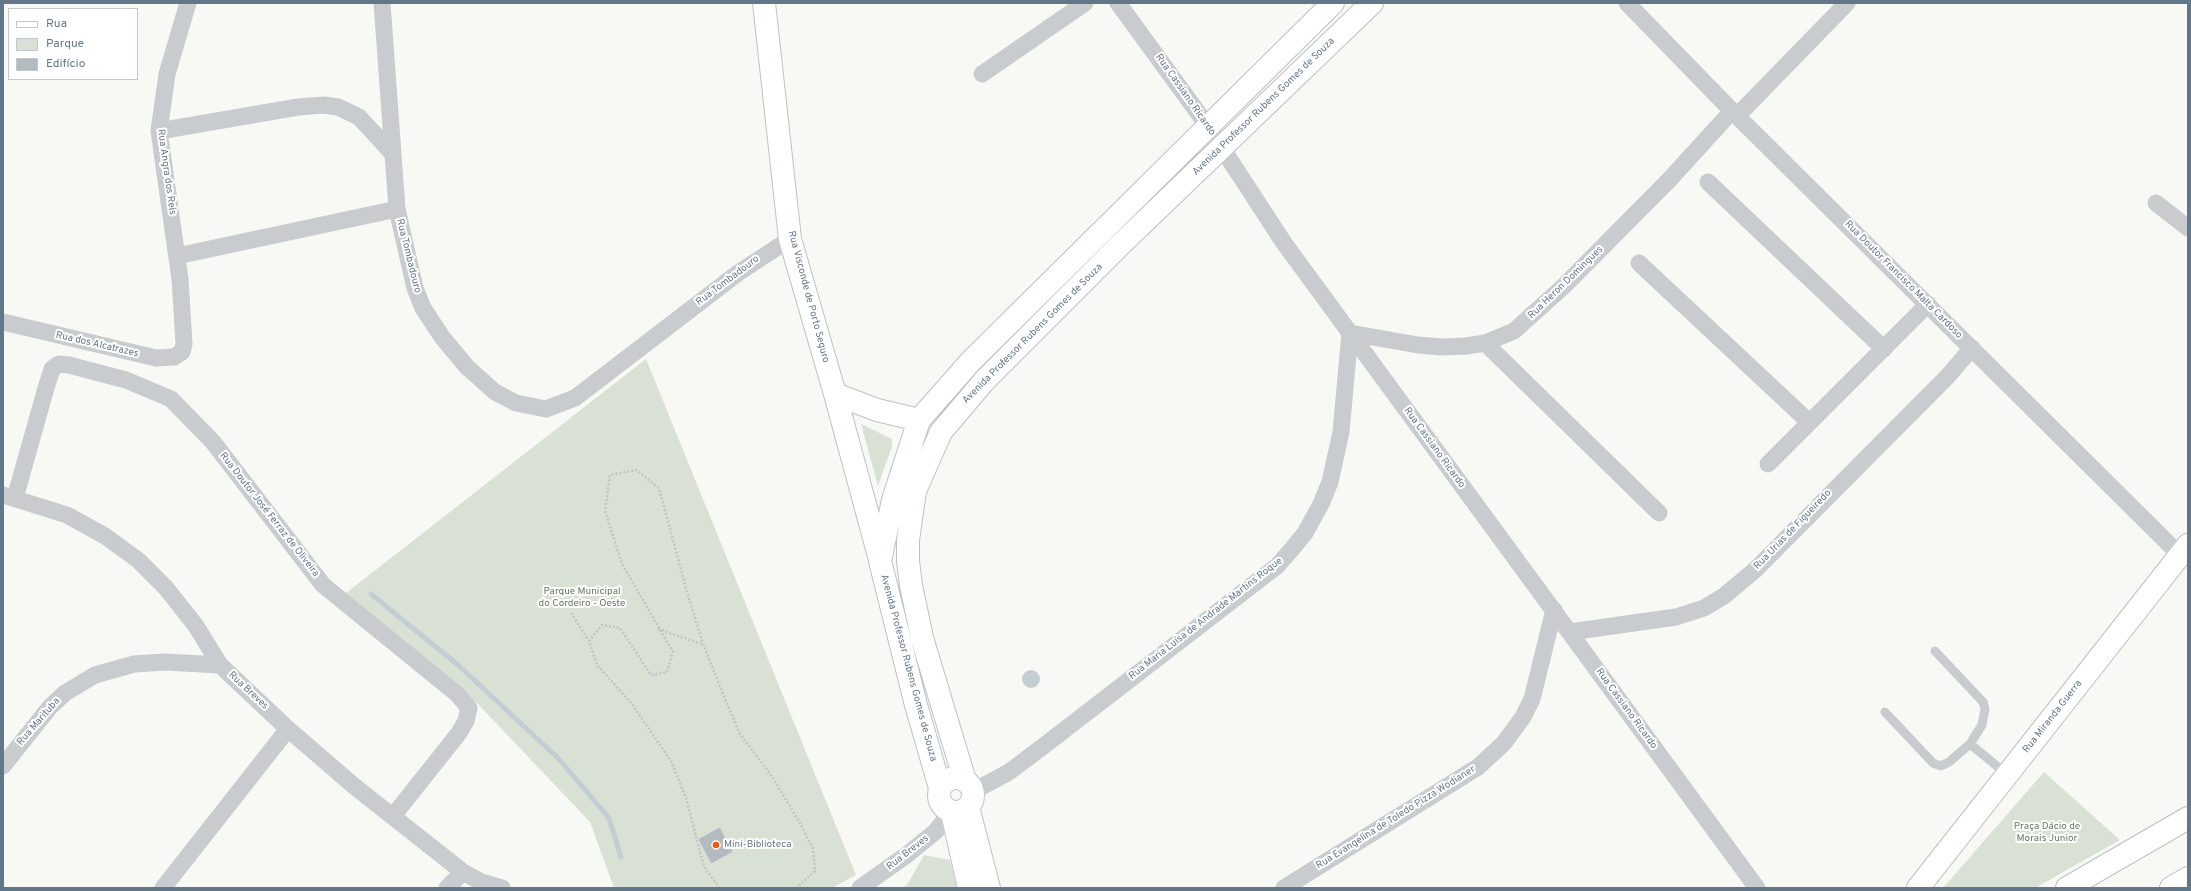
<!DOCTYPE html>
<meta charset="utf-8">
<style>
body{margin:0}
#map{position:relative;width:2191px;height:891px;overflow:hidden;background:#f8f8f5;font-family:Overpass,sans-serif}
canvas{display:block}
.frame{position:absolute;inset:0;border:4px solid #647789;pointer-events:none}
.legend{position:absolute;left:8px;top:8px;width:130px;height:72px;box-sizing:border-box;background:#fff;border:1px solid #c1c9d0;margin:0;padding:5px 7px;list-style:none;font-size:12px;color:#647789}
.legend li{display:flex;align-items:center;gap:8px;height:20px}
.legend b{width:20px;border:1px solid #c1c9d0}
</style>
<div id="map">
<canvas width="2191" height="891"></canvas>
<div class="frame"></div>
<ul class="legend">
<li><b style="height:5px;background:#fff"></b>Rua</li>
<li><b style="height:11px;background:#d9e1d5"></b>Parque</li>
<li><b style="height:11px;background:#b3bac0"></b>Edifício</li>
</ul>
</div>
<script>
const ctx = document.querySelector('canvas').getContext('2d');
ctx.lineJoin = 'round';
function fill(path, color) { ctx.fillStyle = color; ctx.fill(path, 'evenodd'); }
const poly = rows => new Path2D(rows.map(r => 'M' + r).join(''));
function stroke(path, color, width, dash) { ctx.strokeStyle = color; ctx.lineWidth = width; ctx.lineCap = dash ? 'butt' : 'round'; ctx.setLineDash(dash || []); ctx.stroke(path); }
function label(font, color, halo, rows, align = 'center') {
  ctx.font = font + ' Overpass,sans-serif'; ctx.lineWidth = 4; ctx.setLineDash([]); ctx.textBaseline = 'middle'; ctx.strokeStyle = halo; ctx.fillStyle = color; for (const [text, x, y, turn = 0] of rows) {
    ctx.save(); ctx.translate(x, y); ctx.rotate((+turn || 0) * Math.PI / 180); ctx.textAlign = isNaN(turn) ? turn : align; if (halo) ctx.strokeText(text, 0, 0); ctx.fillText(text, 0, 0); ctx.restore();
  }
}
fill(poly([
 [646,359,856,875,832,888,614,888,590,822,478,704,346,593],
 [861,424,892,439,892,446,878,486],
 [2044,772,2120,840,2035,888,1943,888],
 [924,855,950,860,957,888,902,888,907,885]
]), '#d9e1d5');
fill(poly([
 '1022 679a9 9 0 1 1 18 0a9 9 0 1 1-18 0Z'
]), '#c2ced3');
stroke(poly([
 [371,594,458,665,559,759,609,818,621,857]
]), '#c2ced3', 5);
const building = poly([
 [720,827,733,852,711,864,698,839,720,827]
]);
fill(building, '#b3bac0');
stroke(building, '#dadad7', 1);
const secondary = poly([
 [764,3,790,239,835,394,879,556],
 [835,394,877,410,919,420],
 '939 795a17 17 0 1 1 34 0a17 17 0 1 1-34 0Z',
 [965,781,922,638,911,585,908,561,908,540,915,491,941,432,985,380,1118,247,1372,3],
 [940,788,916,705,880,561,893,500,919,420,971,361,1333,3],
 [968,807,989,888],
 [952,812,969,888],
 [1918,888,2188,545]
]);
const primary = poly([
 [2067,888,2188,818],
 [2171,888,2188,878]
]);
stroke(secondary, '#bcc1c6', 24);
stroke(primary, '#bbbfc3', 24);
stroke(poly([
 [571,613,589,641],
 [658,629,702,644],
 [720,888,704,867,686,798,671,761,632,704,597,665,589,641,602,625,620,628,651,675,667,672,673,652,622,564,605,511,610,475,636,470,659,488,687,592,703,644,723,694,740,734,771,775,800,823,813,849,815,871,796,888]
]), '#c1c4c6', 2.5, [2, 2]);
stroke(poly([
 [1885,712,1933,763,1941,766,1949,762,1970,744,1982,725,1985,709,1983,702,1935,651],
 [1970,744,2008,775]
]), '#c8cccf', 9);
stroke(poly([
 [382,3,397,209,415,288,423,308,442,337,467,367,495,392,516,403,546,409,575,398,738,273,790,239],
 [1118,3,1207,125,1284,243,1757,888],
 [1627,3,1737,116,2180,555],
 [982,74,1085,3],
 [1737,116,1847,3],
 [159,131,298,107,324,105,338,107,359,117,393,154],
 [1708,182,1884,349],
 [2156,203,2188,228],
 [177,256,397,209],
 [1639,263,1809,422],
 [3,322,156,358,174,357,182,352,184,344,180,279,159,131,167,74,188,3],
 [1485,343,1659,513],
 [1768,464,1928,304],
 [3,495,67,515,105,536,138,560,166,588,196,626,220,665,288,729,354,786,463,872,481,882,502,888],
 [15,498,46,388,52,369,59,364,69,365,126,380,171,399,213,442,323,585,457,694,469,708,466,721,459,733,393,816],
 [1570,632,1676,617,1704,608,1724,596,1755,570,1947,377,1972,348],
 [3,766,50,707,65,693,95,675,134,664,165,662,220,665],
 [972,792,1009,772,1041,748,1277,566,1292,549,1305,533,1321,504,1330,482,1341,432,1350,333,1418,345,1442,347,1466,346,1485,343,1514,331,1564,286,1670,179,1732,111],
 [163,888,288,729],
 [447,888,463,872],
 [860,888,908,854,936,831,943,822,948,811],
 [1284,888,1478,767,1504,743,1523,717,1532,699,1554,610]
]), '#c8cccf', 17);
stroke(secondary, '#fff', 22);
stroke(primary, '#fff', 22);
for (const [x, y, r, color] of [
 [716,845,4,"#f55518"]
]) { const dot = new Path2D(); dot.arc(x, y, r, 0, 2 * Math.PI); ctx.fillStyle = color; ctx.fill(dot); stroke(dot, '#fff', 1.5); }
label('10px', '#647789', '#fff', [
 ["Rua Cassiano Ricardo",1185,95,55],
 ["Avenida Professor Rubens Gomes de Souza",1264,107,-44],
 ["Rua Angra dos Reis",166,172,82],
 ["Rua Tombadouro",408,256,76],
 ["Rua Doutor Francisco Malta Cardoso",1903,280,45],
 ["Rua Tombadouro",728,281,-37],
 ["Rua Heron Domingues",1566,283,-44],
 ["Rua Visconde de Porto Seguro",808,297,75],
 ["Avenida Professor Rubens Gomes de Souza",1033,334,-45],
 ["Rua dos Alcatrazes",97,345,13],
 ["Rua Cassiano Ricardo",1434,448,54],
 ["Rua Doutor José Ferraz de Oliveira",269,515,52],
 ["Rua Urias de Figueiredo",1793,530,-46],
 ["Rua Maria Luísa de Andrade Martins Roque",1206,619,-38],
 ["Avenida Professor Rubens Gomes de Souza",908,668,75],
 ["Rua Breves",248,691,43],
 ["Rua Cassiano Ricardo",1626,709,54],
 ["Rua Miranda Guerra",2053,717,-52],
 ["Rua Marituba",39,722,-49],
 ["Rua Evangelina de Toledo Pizza Wodianer",1396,818,-32],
 ["Rua Breves",908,853,-38]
]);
label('10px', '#647a60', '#fff', [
 ["Parque Municipal",582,592],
 ["do Cordeiro - Oeste",582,604],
 ["Praça Dácio de",2047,827],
 ["Morais Junior",2047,839]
]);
label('10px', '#647789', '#fff', [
 ["Mini-Biblioteca",724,845]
], 'left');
</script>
